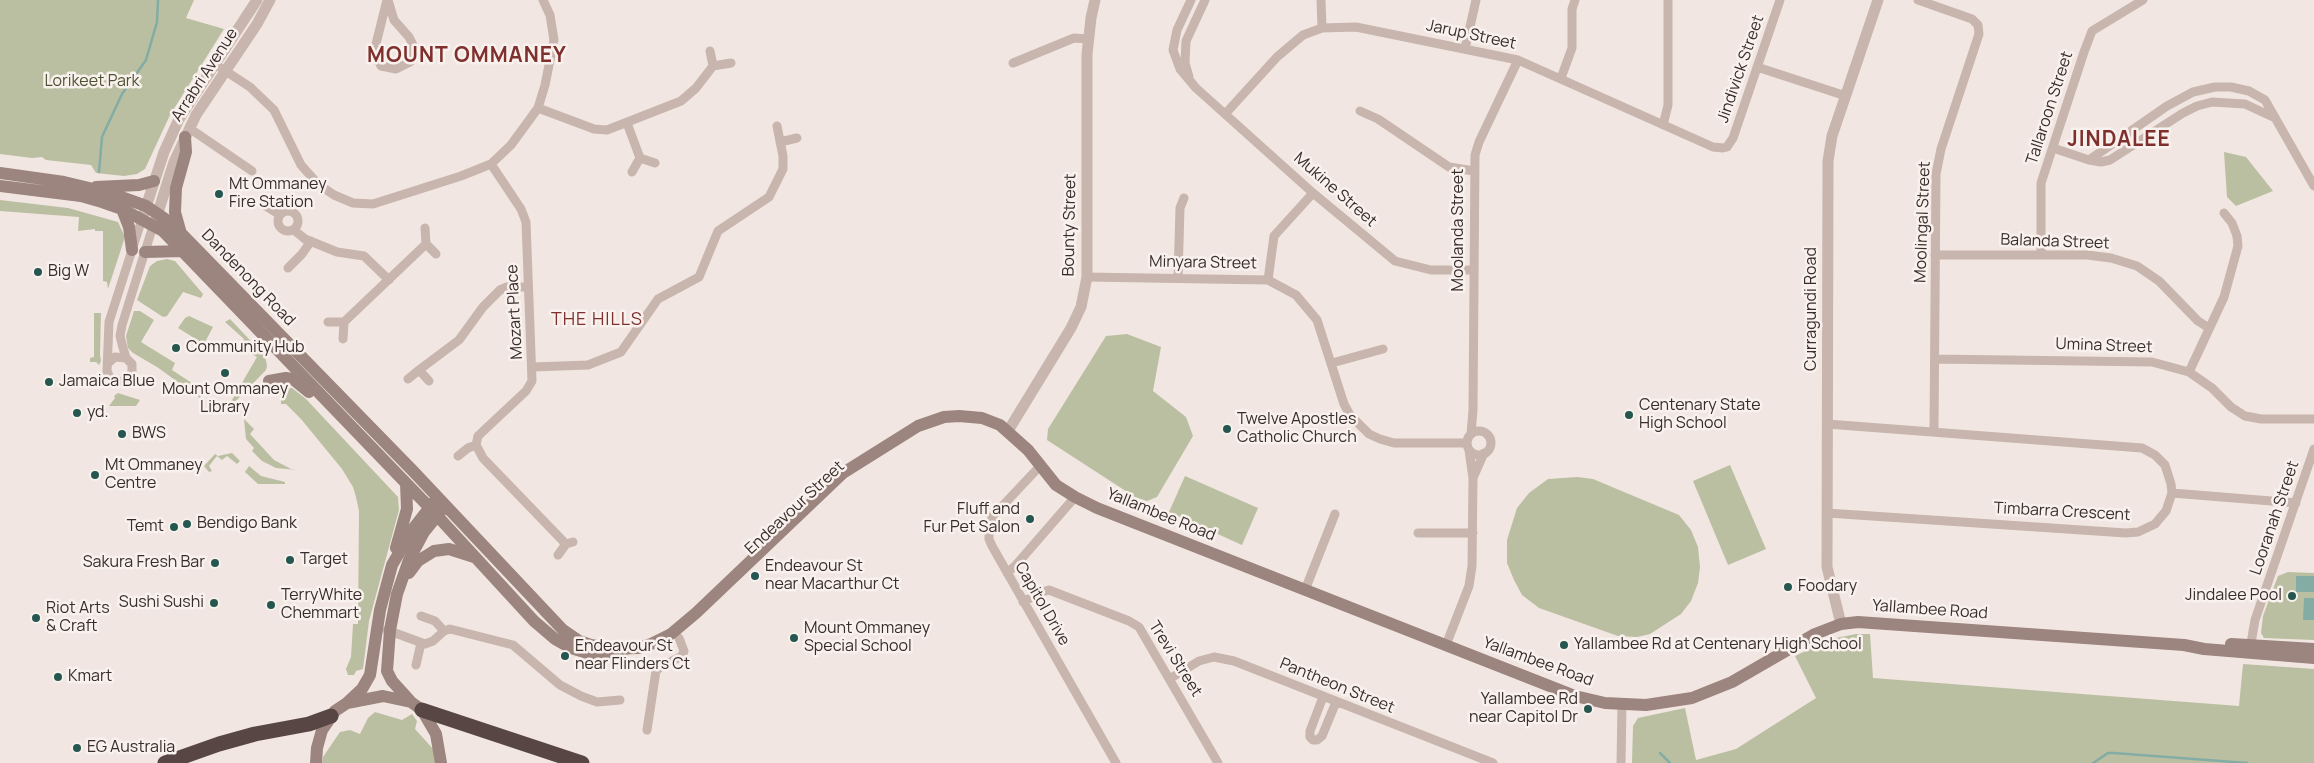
<!DOCTYPE html>
<style>
body{margin:0}
canvas{display:block;background:#f1e6e1}
</style>
<canvas width="2314" height="763"></canvas>
<script>
const ctx = document.querySelector('canvas').getContext('2d');
ctx.lineJoin = 'round';
function fill(path, color) { ctx.fillStyle = color; ctx.fill(path, 'evenodd'); }
const poly = rows => new Path2D(rows.map(r => 'M' + r).join(''));
function stroke(path, color, width, dash) { ctx.strokeStyle = color; ctx.lineWidth = width; ctx.lineCap = dash ? 'butt' : 'round'; ctx.setLineDash(dash || []); ctx.stroke(path); }
function label(font, color, halo, rows, align = 'center') {
  ctx.font = font + ' Manrope,sans-serif'; ctx.lineWidth = 5; ctx.setLineDash([]); ctx.textBaseline = 'middle'; ctx.strokeStyle = halo; ctx.fillStyle = color; for (const [text, x, y, turn = 0] of rows) {
    ctx.save(); ctx.translate(x, y); ctx.rotate((+turn || 0) * Math.PI / 180); ctx.textAlign = isNaN(turn) ? turn : align; if (halo) ctx.strokeText(text, 0, 0); ctx.fillText(text, 0, 0); ctx.restore();
  }
}
fill(poly([
 [0,0,194,0,186,18,224,29,170,115,145,169,137,174,124,176,96,173,91,165,46,160,42,157,32,158,0,154],
 [2224,152,2246,157,2273,191,2236,206,2227,197],
 [0,200,68,208,118,222,125,237,108,289,107,282,103,281,103,231,95,231,95,229,78,231,79,217,0,211],
 [167,259,175,261,203,294,201,298,183,292,167,316,163,317,137,300,150,266,157,261],
 [134,311,140,311,154,320,141,342,175,363,172,370,204,391,200,398,157,367,133,353,128,348,126,336],
 [94,313,101,313,100,355,101,361,99,365,96,362,90,362,90,358,94,357],
 [189,316,213,327,204,344,178,328,185,318],
 [230,319,265,356,267,366,266,370,231,406,228,409,214,410,210,408,215,400,228,407,257,357,252,354,253,351,235,343,242,343,244,339,225,322],
 [1127,334,1161,347,1153,391,1186,417,1193,436,1157,497,1147,501,1135,497,1047,440,1048,429,1106,336],
 [281,388,292,388,306,399,398,497,399,510,369,621,363,669,356,671,354,675,348,675,346,669,351,657,353,624,358,624,359,511,356,497,353,487,342,469,301,419,286,404,281,404,281,395,270,393],
 [118,393,121,394,140,400,136,406,109,406,115,398,114,396],
 [244,419,254,429,250,434,274,460,291,469,298,470,276,468,262,461,252,451,254,448,246,439],
 [232,453,240,461,237,464,227,456,222,460,217,456,209,466,212,471,209,472,204,466,215,454,218,456],
 [1730,465,1766,549,1728,565,1693,481],
 [249,466,261,476,285,482,285,484,258,484,245,472],
 [1185,476,1258,508,1242,545,1169,512],
 [1577,477,1593,479,1679,515,1691,530,1698,547,1700,567,1698,583,1691,601,1681,614,1650,634,1637,637,1618,636,1539,608,1522,595,1514,580,1507,563,1507,540,1517,508,1529,493,1548,479],
 [2288,572,2314,573,2314,640,2264,638,2261,633,2263,616,2278,576],
 [1856,634,1870,634,1873,678,2239,706,2243,664,2314,669,2314,763,1632,763,1633,726,1638,718,1685,708,1696,760,1736,749,1816,698,1795,656,1831,639],
 [375,712,402,720,412,714,417,721,415,729,434,750,437,763,322,763,323,757,340,732,350,730,360,734,368,718]
]), '#bbbfa2');
fill(poly([
 [2296,576,2314,576,2314,592,2296,592],
 [2304,598,2314,598,2314,620,2303,620]
]), '#83aca5');
stroke(poly([
 [99,172,102,137,122,94,146,60,157,22,158,0],
 [1660,753,1670,763],
 [2093,763,2108,753,2114,753,2247,763]
]), '#83aca5', 2.5);
stroke(poly([
 [387,0,374,52,381,66,396,69,410,62,414,47,409,37,394,20,388,0],
 [1191,0,1177,30,1173,50,1180,69,1196,88,1313,193,1395,261,1431,270,1474,270],
 [1321,0,1322,28],
 [1918,0,1972,19,1978,25,1979,34,1941,149,1936,174,1934,431],
 [1465,49,1476,0],
 [710,51,713,66,731,63],
 [1013,63,1074,38,1088,39],
 [1757,67,1846,96],
 [221,68,250,87,274,110,301,165,318,184,334,195,353,203,373,204,461,176,491,164,511,145,538,108,545,85,554,40,550,15,543,0],
 [1189,77,1185,63,1186,41,1205,0],
 [1561,78,1572,48,1572,9,1575,0],
 [538,108,594,129,607,130,681,101,696,88,713,66],
 [1360,111,1378,119,1449,167,1474,171],
 [1226,113,1277,57,1303,35,1322,28,1356,27,1518,60,1713,147,1723,148,1727,147,1733,138,1780,0],
 [627,123,640,158],
 [1663,125,1668,105,1668,0],
 [189,128,252,171],
 [780,142,797,138],
 [2053,148,2089,160,2101,162,2110,160,2183,113,2197,106,2212,102,2245,104,2273,117],
 [2089,160,2167,106,2193,92,2215,87,2231,87,2249,91,2265,100,2314,186],
 [491,164,521,209,526,222,532,381,526,391,478,436,476,445,483,458,566,544],
 [632,172,640,158,655,163],
 [264,205,280,215],
 '278 221a10 10 0 1 1 20 0a10 10 0 1 1-20 0Z',
 [142,219,109,322,107,371,110,378,117,382,125,381,132,372,132,364,126,358,122,344,120,336,122,325,153,226],
 [425,228,426,244,436,254],
 [294,230,305,239,337,252,364,256,389,280],
 [2041,254,2041,183,2084,52,2092,31,2143,0],
 [1935,255,2087,255,2111,258,2137,266,2159,281,2198,321,2209,328],
 [288,268,302,254,311,241],
 [1087,277,1268,280,1296,295,1317,320,1344,404,1350,415,1369,434,1380,439,1394,443,1467,443],
 [1178,278,1180,208,1184,198],
 [1268,280,1274,236,1313,193],
 [328,322,344,322,343,339],
 [344,322,426,244],
 [1936,359,2152,362,2189,372,2212,388,2231,407,2245,416,2261,419,2314,419],
 [108,363,115,357,126,358],
 [1332,363,1383,349],
 [533,367,588,365,621,352,658,299,699,277,718,231,769,197,783,169,783,156,777,126],
 [419,370,459,340,483,307,500,290,507,287,528,287],
 [2189,372,2224,297,2238,246,2237,236,2232,223,2224,213],
 [408,379,419,370,429,381],
 '1467 443a12 12 0 1 1 24 0a12 12 0 1 1-24 0Z',
 [1471,434,1473,410,1475,155,1479,142,1518,60],
 [458,456,468,448,476,445],
 [1040,466,992,517,989,531,989,539,992,546,1116,763],
 [1473,478,1484,453],
 [2172,493,2296,503],
 [1827,513,2126,533,2138,532,2155,524,2166,511,2172,493,2171,484,2165,465,2155,455,2142,448,1827,424],
 [1418,533,1473,533],
 [558,555,566,544,573,542],
 [1007,573,1016,565,1075,497],
 [1305,590,1335,514],
 [1023,602,1042,592,1049,590,1129,621,1139,627,1218,763],
 [421,616,435,621,444,631],
 [387,630,425,644,433,641,444,631,450,629,513,645,560,685,581,696,597,702,620,700],
 [1446,645,1469,586,1472,566,1473,478,1469,450],
 [2250,649,2255,620,2314,449],
 [416,665,421,643],
 [1171,678,1199,661,1214,657,1234,661,1493,763],
 [1323,697,1310,731,1310,737,1313,740,1317,740,1322,736,1336,702],
 [647,730,656,671,660,667,682,656,684,651,679,638],
 [1621,763,1622,705]
]), '#c8b5ae', 9);
stroke(poly([
 [144,213,164,152,179,119,257,0],
 [155,222,174,162,196,115,257,24,270,0],
 [1008,431,1071,328,1081,307,1087,277,1087,54,1091,18,1095,0],
 [1841,624,1827,567,1828,161,1832,136,1878,0]
]), '#c8b5ae', 11);
stroke(poly([
 [0,173,64,182,110,193,146,206,171,223,413,471,563,630,579,641,591,645,612,649,638,648,651,644,671,634,696,613,843,473,918,426,944,417,959,416,982,418,1000,425,1028,450,1056,485,1075,497,1097,508,1575,696,1605,703,1646,705,1692,698,1732,682,1815,634,1841,624,1858,622,2184,645,2204,649,2314,658],
 [0,186,81,196,102,202,122,209,163,231,430,508,534,621,555,639,571,648,597,656,622,657],
 [96,187,139,185,154,181],
 [122,209,129,227,132,250],
 [180,230,175,212,176,188,186,152,185,137],
 [145,252,183,251],
 [269,381,286,378,293,379,309,392],
 [396,548,407,509,406,483],
 [409,573,418,561,434,551,449,549,474,557],
 [2231,644,2314,649],
 [411,702,392,681,387,671,390,630,397,594,409,560,424,532,441,511],
 [347,703,362,689,370,675,380,610,392,565,413,529,434,502],
 [316,763,317,748,322,730,335,711,347,703,383,696,411,702,422,710,436,734,441,763]
]), '#9c847f', 12);
stroke(poly([
 [422,710,582,763],
 [165,763,219,744,255,734,309,724,331,716]
]), '#584644', 15);
for (const [x, y, r, color] of [
 [219,194,5,"#25564f"],
 [38,272,5,"#25564f"],
 [176,348,5,"#25564f"],
 [225,373,5,"#25564f"],
 [49,382,5,"#25564f"],
 [77,413,5,"#25564f"],
 [1629,415,5,"#25564f"],
 [1227,429,5,"#25564f"],
 [122,434,5,"#25564f"],
 [95,475,5,"#25564f"],
 [1030,519,5,"#25564f"],
 [187,524,5,"#25564f"],
 [174,527,5,"#25564f"],
 [290,560,5,"#25564f"],
 [215,563,5,"#25564f"],
 [755,576,5,"#25564f"],
 [1788,587,5,"#25564f"],
 [2292,596,5,"#25564f"],
 [214,603,5,"#25564f"],
 [271,605,5,"#25564f"],
 [36,618,5,"#25564f"],
 [794,638,5,"#25564f"],
 [1564,645,5,"#25564f"],
 [565,656,5,"#25564f"],
 [58,677,5,"#25564f"],
 [1588,709,5,"#25564f"],
 [77,748,5,"#25564f"]
]) { const dot = new Path2D(); dot.arc(x, y, r, 0, 2 * Math.PI); ctx.fillStyle = color; ctx.fill(dot); stroke(dot, '#f9f1ed', 2); }
label('16px', '#382d2b', '#f9f1ed', [
 ["Jarup Street",1471,35,12],
 ["Jindivick Street",1741,69,-71],
 ["Arrabri Avenue",205,75,-57],
 ["Tallaroon Street",2050,108,-72],
 ["Mukine Street",1335,190,41],
 ["Moolingal Street",1923,222,-88],
 ["Bounty Street",1070,225,-89],
 ["Moolanda Street",1459,230,-90],
 ["Balanda Street",2055,242,2],
 ["Minyara Street",1203,263,1],
 ["Dandenong Road",248,278,46],
 ["Curragundi Road",1812,309,-90],
 ["Mozart Place",515,312,-93],
 ["Umina Street",2104,346,2],
 ["Endeavour Street",795,508,-43],
 ["Timbarra Crescent",2062,512,3],
 ["Yallambee Road",1161,515,22],
 ["Looranah Street",2275,518,-71],
 ["Capitol Drive",1042,604,60],
 ["Yallambee Road",1930,610,4],
 ["Trevi Street",1175,659,58],
 ["Yallambee Road",1538,662,20],
 ["Pantheon Street",1337,686,22]
]);
label('16px', '#4e5432', '#f9f1ed', [
 ["Lorikeet Park",92,82]
]);
label('16px', '#382d2b', '#f9f1ed', [
 ["Mt Ommaney",229,185],
 ["Fire Station",229,203],
 ["Big W",48,272],
 ["Community Hub",186,348],
 ["Jamaica Blue",59,382],
 ["Mount Ommaney",225,390,"center"],
 ["Library",225,408,"center"],
 ["Centenary State",1639,406],
 ["High School",1639,424],
 ["yd.",87,413],
 ["Twelve Apostles",1237,420],
 ["Catholic Church",1237,438],
 ["BWS",132,434],
 ["Mt Ommaney",105,466],
 ["Centre",105,484],
 ["Fluff and",1020,510,"right"],
 ["Fur Pet Salon",1020,528,"right"],
 ["Bendigo Bank",197,524],
 ["Temt",164,527,"right"],
 ["Target",300,560],
 ["Sakura Fresh Bar",205,563,"right"],
 ["Endeavour St",765,567],
 ["near Macarthur Ct",765,585],
 ["Foodary",1798,587],
 ["TerryWhite",281,596],
 ["Chemmart",281,614],
 ["Jindalee Pool",2282,596,"right"],
 ["Sushi Sushi",204,603,"right"],
 ["Riot Arts",46,609],
 ["& Craft",46,627],
 ["Mount Ommaney",804,629],
 ["Special School",804,647],
 ["Yallambee Rd at Centenary High School",1574,645],
 ["Endeavour St",575,647],
 ["near Flinders Ct",575,665],
 ["Kmart",68,677],
 ["Yallambee Rd",1578,700,"right"],
 ["near Capitol Dr",1578,718,"right"],
 ["EG Australia",87,748]
], 'left');
ctx.letterSpacing = '1px';
label('18px', '#7f302c', '#f9f1ed', [
 ["THE HILLS",597,320]
]);
ctx.letterSpacing = '0px';
ctx.letterSpacing = '1px';
label('bold 21px', '#7f302c', '#f9f1ed', [
 ["MOUNT OMMANEY",467,56],
 ["JINDALEE",2119,140]
]);
ctx.letterSpacing = '0px';
</script>
